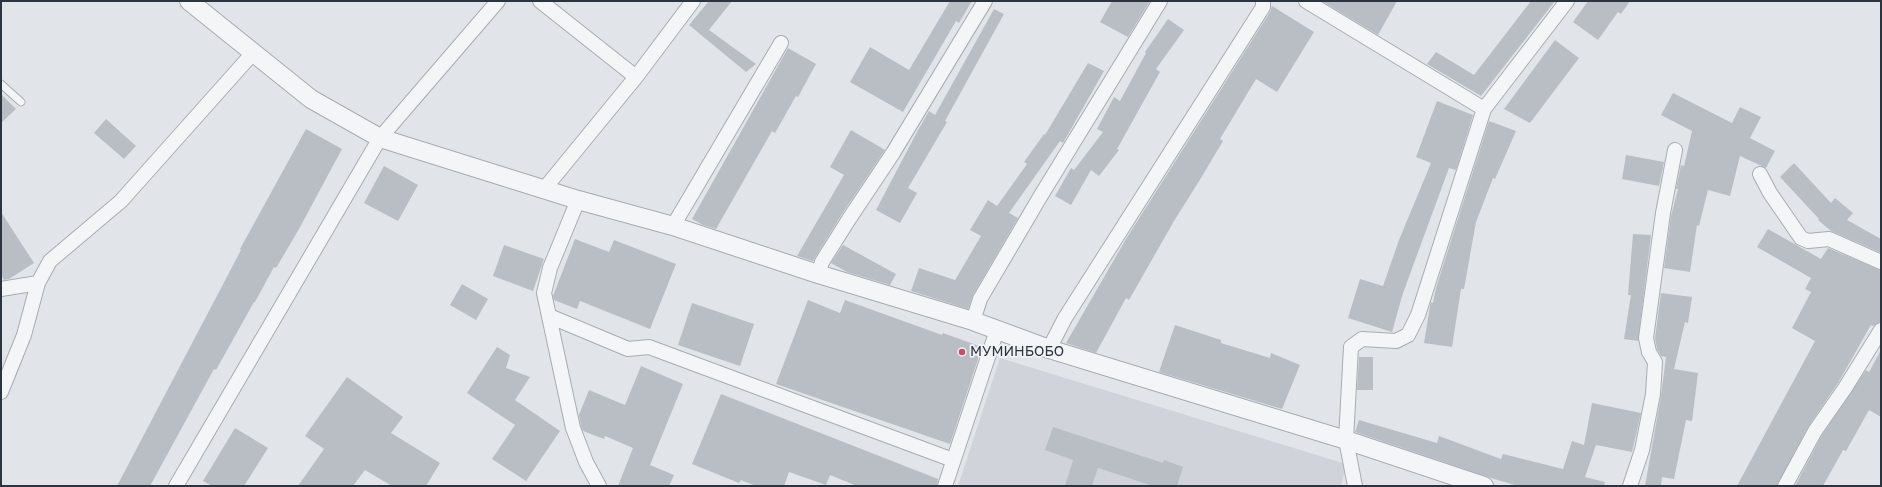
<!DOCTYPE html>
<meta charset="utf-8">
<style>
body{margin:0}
#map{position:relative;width:1882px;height:487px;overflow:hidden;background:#e1e5e9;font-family:"Golos Text",sans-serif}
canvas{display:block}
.frame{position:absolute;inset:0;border:2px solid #2b343f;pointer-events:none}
</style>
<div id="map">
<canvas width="1882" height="487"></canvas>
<div class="frame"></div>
</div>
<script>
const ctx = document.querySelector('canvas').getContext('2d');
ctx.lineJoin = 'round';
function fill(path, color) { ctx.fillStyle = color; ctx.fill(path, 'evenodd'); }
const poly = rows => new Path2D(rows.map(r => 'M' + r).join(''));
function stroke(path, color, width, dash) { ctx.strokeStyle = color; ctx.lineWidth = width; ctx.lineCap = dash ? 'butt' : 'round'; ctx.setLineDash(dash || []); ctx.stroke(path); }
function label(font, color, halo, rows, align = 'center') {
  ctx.font = font + ' "Golos Text",sans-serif'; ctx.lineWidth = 3.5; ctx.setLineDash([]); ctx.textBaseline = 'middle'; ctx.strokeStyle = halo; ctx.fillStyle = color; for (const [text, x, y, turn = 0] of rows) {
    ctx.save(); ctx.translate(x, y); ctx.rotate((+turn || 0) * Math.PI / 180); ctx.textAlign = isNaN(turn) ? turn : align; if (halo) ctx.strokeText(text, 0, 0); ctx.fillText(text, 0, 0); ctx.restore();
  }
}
fill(poly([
 [1000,358,1346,464,1341,486,958,486]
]), '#d0d4da');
fill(poly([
 [709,1,732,1,709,30,756,64,746,72,689,25],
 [950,1,972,1,959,23,956,21,903,112,850,82,870,47,909,70],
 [1112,1,1150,1,1128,37,1100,22],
 [1322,1,1397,1,1378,35],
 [1531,1,1555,1,1481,96,1427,64,1436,52,1474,75],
 [1588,1,1630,1,1621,14,1618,12,1598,40,1573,22],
 [1272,6,1314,32,1277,92,1256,79,1220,139,1223,141,1201,178,1174,221,1129,300,1126,298,1096,353,1066,343,1126,239,1270,12],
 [994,9,1004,14,945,121,947,122,908,188,917,193,900,223,876,210,917,132,929,111,935,115],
 [1168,19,1184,30,1156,69,1160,72,1117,149,1119,150,1099,176,1091,170,1071,205,1055,196,1071,168,1074,170,1103,132,1097,129,1114,97,1120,101,1146,53,1145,52],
 [1555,40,1579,58,1530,123,1504,109],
 [788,48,816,64,798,97,796,96,775,133,772,131,716,229,703,225,692,219],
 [1088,63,1104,71,1063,143,1060,141,1009,213,1018,218,973,295,968,309,911,291,919,268,955,280,981,236,970,230,988,200,997,206,1027,164,1024,162,1044,134,1045,135],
 [1673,93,1732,123,1740,107,1761,117,1750,138,1775,151,1766,168,1740,156,1730,196,1708,190,1699,226,1697,225,1690,272,1664,268,1671,216,1678,189,1676,189,1681,165,1684,166,1692,131,1661,115],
 [1,94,16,109,1,123],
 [1437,101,1473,115,1456,170,1449,168,1403,293,1392,332,1348,318,1360,279,1383,286,1399,240,1431,163,1416,157],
 [106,119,136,146,124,159,94,133],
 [1489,121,1516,131,1495,179,1493,178,1476,222,1464,289,1461,289,1452,347,1424,343,1430,306,1431,302,1433,303,1436,288],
 [306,129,342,149,299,229,276,268,274,267,255,302,254,302,216,370,214,369,150,486,117,486,241,250,240,249],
 [851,130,885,150,842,214,813,261,797,256,844,175,830,167],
 [1626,155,1664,162,1659,186,1622,179],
 [1794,163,1831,203,1835,198,1853,213,1847,220,1881,239,1881,253,1831,231,1818,220,1819,219,1780,177],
 [384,166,418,185,398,221,364,203],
 [1,212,34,263,9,279,4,280,1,275],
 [1768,229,1821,259,1828,248,1881,270,1881,322,1873,326,1871,325,1838,383,1808,427,1777,486,1737,486,1815,341,1792,328,1811,292,1805,289,1811,278,1757,247],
 [1633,234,1651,235,1638,341,1624,339,1631,295,1628,295],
 [575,239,609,252,614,240,676,264,650,329,580,301,577,309,554,300,553,296],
 [504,245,544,259,533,291,493,276],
 [843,245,896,274,890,285,847,272,831,263],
 [462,284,488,299,476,320,450,305],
 [1661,293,1692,297,1688,323,1685,322,1674,369,1698,373,1692,421,1686,420,1674,479,1662,477,1661,486,1645,486,1661,396,1666,357,1661,356,1657,349,1655,338],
 [808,300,840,313,845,300,942,335,943,333,982,347,950,444,776,384],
 [692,303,754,324,740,366,678,345],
 [1175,325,1221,340,1221,343,1270,358,1271,353,1300,365,1282,409,1159,372],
 [497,347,510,355,506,368,530,377,515,400,560,431,526,481,492,459,515,425,467,393],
 [1881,350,1881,417,1869,410,1846,451,1843,450,1823,486,1795,486,1822,435,1866,370,1869,372],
 [1359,357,1373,357,1373,390,1357,390],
 [641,366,683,384,650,465,674,475,669,486,618,486,633,448,605,436,604,439,583,431,581,426,579,415,589,390,625,405],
 [347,377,403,417,391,433,440,463,426,486,392,486,365,470,353,486,298,486,324,449,305,436],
 [721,394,938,479,937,486,857,486,830,475,826,485,789,472,784,486,756,486,741,480,739,483,692,464],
 [1592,403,1641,413,1632,452,1596,445,1585,477,1605,482,1604,486,1518,486,1491,478,1355,432,1359,420,1437,443,1439,436,1501,459,1503,454,1563,469,1572,441,1584,445],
 [1053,427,1163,463,1164,460,1183,467,1177,486,1153,486,1098,468,1092,486,1065,486,1073,460,1045,450],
 [235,428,268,448,244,486,212,486,203,481]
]), '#b9bec5');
const service = poly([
 [1,84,21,102]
]);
const minor = poly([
 [540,1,636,77],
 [1306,1,1484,109],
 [1760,174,1770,193,1801,238,1808,241,1829,239,1881,262],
 [545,188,636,77,693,1],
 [578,200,550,268,544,293,573,428,586,462,599,486],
 [673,226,781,43],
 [818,274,822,262,849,219,893,153,985,1],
 [1,289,38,283],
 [549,316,628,349,649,347,953,460],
 [973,321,980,299,1040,197,1160,1],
 [1049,349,1065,318,1263,7,1263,1],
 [1,392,24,335,38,283,50,261,121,201,253,53],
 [176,486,380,138,498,1],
 [945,486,997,330],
 [1355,486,1346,440,1351,347,1362,339,1396,341,1408,335,1418,315,1484,109,1567,1],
 [1630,486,1642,450,1653,394,1655,362,1649,352,1646,338,1663,213,1675,150],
 [1785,486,1815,431,1845,388,1881,330]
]);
const tertiary = poly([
 [189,1,311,99,380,138,578,200,673,226,818,274,973,321,1049,349,1346,440,1484,486]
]);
stroke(service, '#a7acb3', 9);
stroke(minor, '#a7acb3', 16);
stroke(tertiary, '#a7acb3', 20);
stroke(service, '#f4f5f7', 7);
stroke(minor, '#f4f5f7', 14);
stroke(tertiary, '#f4f5f7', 18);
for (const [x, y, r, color] of [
 [962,352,4,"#c2526a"]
]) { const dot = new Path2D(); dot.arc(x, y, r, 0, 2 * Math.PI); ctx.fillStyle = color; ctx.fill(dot); stroke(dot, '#f1f3f6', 1.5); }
label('14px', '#2b343f', '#f1f3f6', [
 ["МУМИНБОБО",970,352]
], 'left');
</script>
